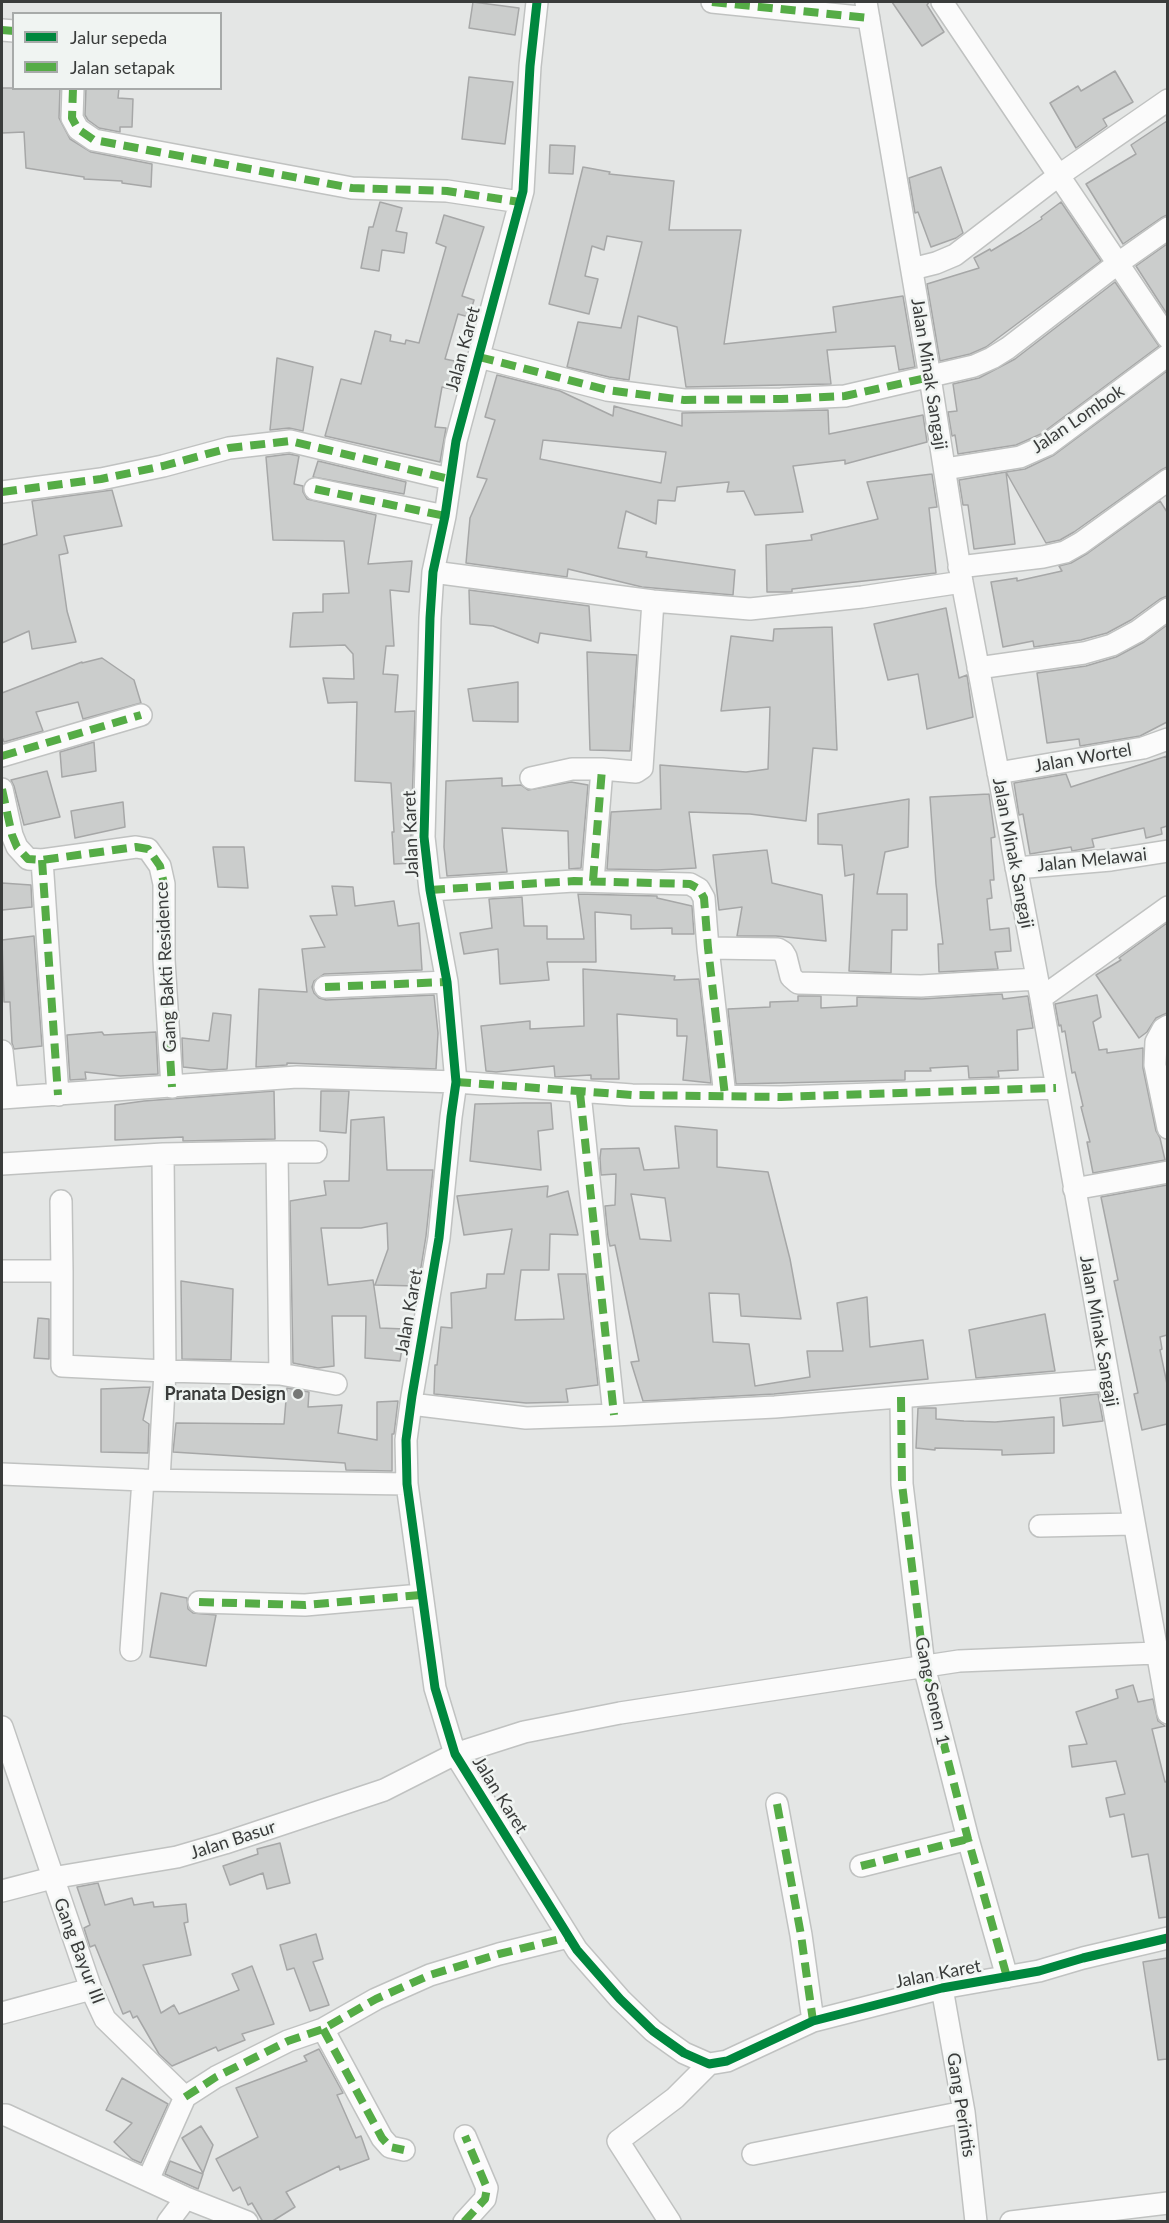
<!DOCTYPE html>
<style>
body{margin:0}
#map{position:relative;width:1169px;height:2223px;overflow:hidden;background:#e4e6e5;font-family:Lato,sans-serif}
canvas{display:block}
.frame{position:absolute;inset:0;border:3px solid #3a3c3b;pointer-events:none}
.legend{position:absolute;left:12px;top:12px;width:210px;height:78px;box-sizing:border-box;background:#f0f4f2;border:2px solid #a7aaa9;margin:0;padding:8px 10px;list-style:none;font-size:18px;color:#3a3c3b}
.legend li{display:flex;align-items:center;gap:12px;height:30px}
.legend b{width:30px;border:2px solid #a7aaa9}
</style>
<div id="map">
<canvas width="1169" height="2223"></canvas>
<div class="frame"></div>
<ul class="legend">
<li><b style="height:8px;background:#00873e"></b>Jalur sepeda</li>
<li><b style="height:8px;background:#55ac46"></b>Jalan setapak</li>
</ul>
</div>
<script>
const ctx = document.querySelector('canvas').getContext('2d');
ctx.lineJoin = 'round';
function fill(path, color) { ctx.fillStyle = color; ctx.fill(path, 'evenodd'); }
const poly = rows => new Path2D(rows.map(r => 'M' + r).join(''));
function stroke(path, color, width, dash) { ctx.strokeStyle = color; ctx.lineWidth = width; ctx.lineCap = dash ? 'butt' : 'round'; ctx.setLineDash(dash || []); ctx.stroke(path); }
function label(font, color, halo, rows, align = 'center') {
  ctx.font = font + ' Lato,sans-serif'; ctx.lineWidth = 5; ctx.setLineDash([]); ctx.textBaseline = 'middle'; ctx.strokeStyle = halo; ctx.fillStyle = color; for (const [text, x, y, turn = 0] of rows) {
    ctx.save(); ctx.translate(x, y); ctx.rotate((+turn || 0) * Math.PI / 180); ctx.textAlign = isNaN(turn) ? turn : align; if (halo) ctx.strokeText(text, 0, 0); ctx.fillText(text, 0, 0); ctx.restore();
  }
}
const building = poly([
 [473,2,519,8,515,35,469,28,473,2],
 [892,2,929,2,927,5,944,32,922,46,892,2],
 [1115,71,1133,102,1103,119,1107,126,1076,148,1050,103,1078,86,1081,91,1115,71],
 [469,77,513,82,505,144,462,139,469,77],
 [2,88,60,88,59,118,70,139,91,152,152,164,151,187,122,183,122,181,84,179,84,177,26,168,24,132,2,133,2,88],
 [86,88,119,88,118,98,133,99,132,127,120,127,120,132,99,128,88,120,85,115,86,88],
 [1167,121,1167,215,1161,218,1123,244,1086,184,1136,154,1131,145,1167,121],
 [550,145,575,146,573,174,549,173,550,145],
 [583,167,610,172,609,174,674,181,669,230,741,230,724,344,836,332,833,307,903,296,915,367,899,370,895,346,827,350,831,384,686,387,677,327,638,316,629,380,609,377,567,367,578,322,621,328,642,242,607,236,604,250,592,246,585,276,598,279,589,314,549,304,583,167],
 [941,167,963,233,956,238,931,247,918,212,915,213,909,178,941,167],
 [380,202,402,208,396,231,407,233,404,253,382,250,379,271,361,268,369,227,373,227,380,202],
 [1061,202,1101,261,986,347,970,354,940,361,927,284,979,268,974,258,990,249,991,251,1021,233,1042,219,1041,217,1061,202],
 [444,215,484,227,462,296,474,300,469,317,458,314,445,359,464,363,456,390,442,387,435,427,446,428,440,462,325,436,341,379,361,384,375,331,391,335,390,341,405,344,406,340,419,343,446,247,436,243,444,215],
 [1167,244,1167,314,1136,266,1167,244],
 [1115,282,1159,346,1041,434,1016,445,958,454,955,435,952,436,948,412,957,411,953,384,979,378,1015,359,1115,282],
 [277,358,313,367,303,431,289,428,270,430,277,358],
 [1167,371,1167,467,1161,470,1074,532,1060,540,1046,543,1006,472,1025,469,1054,455,1167,371],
 [497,375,560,391,613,416,614,406,682,426,682,413,828,410,829,434,923,415,927,442,845,464,845,460,793,466,803,512,755,515,744,491,727,492,729,482,677,487,675,501,658,500,656,524,626,511,618,548,647,552,646,557,735,570,733,595,642,587,568,569,567,577,466,563,470,518,487,479,477,477,495,420,485,417,497,375],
 [543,440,666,452,661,483,540,459,543,440],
 [289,454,299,456,294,484,303,486,303,492,307,499,376,515,368,564,412,561,409,592,390,590,394,646,386,646,383,674,398,675,395,712,415,711,411,837,414,863,394,864,392,832,394,832,391,783,355,781,357,702,328,703,323,678,354,679,353,654,345,645,290,647,293,613,323,612,323,594,349,593,344,541,273,540,266,457,289,454],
 [318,461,406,482,404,494,313,477,318,461],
 [1006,472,1015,544,974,549,968,505,963,505,959,480,1006,472],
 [932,474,937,507,929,508,936,573,792,589,792,592,767,592,766,545,812,540,811,535,878,519,867,482,932,474],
 [112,490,122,526,64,536,68,553,59,555,67,611,76,642,32,649,29,631,2,643,2,545,37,535,32,501,112,490],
 [1160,501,1167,512,1167,596,1160,599,1131,620,1107,633,1081,640,1034,647,1033,641,1003,647,991,582,1017,578,1017,581,1062,571,1059,566,1071,563,1088,553,1160,501],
 [469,590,589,606,591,641,540,633,538,643,493,626,470,624,469,590],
 [946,608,959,678,967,675,973,717,927,729,918,674,888,680,874,624,946,608],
 [1167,625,1167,722,1140,736,1080,746,1079,739,1047,743,1037,673,1086,666,1116,657,1144,642,1167,625],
 [832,627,837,750,813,748,806,821,750,814,689,812,696,868,657,870,607,869,611,812,661,809,660,765,746,772,768,769,770,707,721,711,731,636,773,641,774,629,832,627],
 [587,652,637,655,630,751,590,750,587,652],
 [102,658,134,680,141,703,83,719,78,702,36,712,43,731,4,742,2,737,2,693,82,662,82,663,102,658],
 [518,682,518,722,473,721,468,689,518,682],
 [94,742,96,771,62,777,60,752,94,742],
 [1167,756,1167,826,1161,828,1162,834,1146,838,1144,828,1092,839,1094,847,1072,851,1071,847,1030,854,1023,814,1019,815,1014,783,1066,774,1071,787,1167,756],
 [47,771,60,817,24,825,14,786,11,780,47,771],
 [502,778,502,786,521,785,528,790,571,782,588,785,581,868,569,869,568,831,502,828,507,872,447,876,444,847,446,781,502,778],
 [989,794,995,837,991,838,994,880,990,880,992,898,987,899,990,930,1009,928,1011,951,995,952,998,969,939,972,938,944,943,944,936,884,930,797,989,794],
 [909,799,908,847,885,852,877,894,907,894,907,930,892,930,891,973,849,971,854,874,845,876,842,845,818,844,818,814,909,799],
 [123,802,125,827,75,838,71,811,123,802],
 [213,847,244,847,248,888,218,887,213,847],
 [767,850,772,883,822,895,826,941,776,936,737,936,742,907,719,910,713,855,767,850],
 [2,883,31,885,32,907,2,910,2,883],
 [332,886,353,887,355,906,394,901,398,926,419,923,422,970,324,974,314,981,312,987,314,993,319,998,326,1000,434,995,438,1033,436,1069,287,1063,287,1065,256,1067,259,989,307,992,302,949,325,947,310,916,337,915,332,886],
 [578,894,657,896,657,898,692,906,694,934,672,934,672,928,631,929,631,915,595,912,596,962,547,962,549,980,500,984,498,949,464,954,460,933,492,928,489,899,522,897,524,926,547,926,547,939,584,939,578,894],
 [1167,923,1167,1013,1156,1018,1147,1032,1139,1038,1096,975,1121,960,1119,958,1167,923],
 [34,936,42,1046,14,1049,12,1043,10,1002,4,1002,2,940,34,936],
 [583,969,675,976,674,980,699,979,711,1083,683,1080,687,1036,677,1036,677,1019,617,1014,619,1079,591,1079,591,1075,555,1077,554,1066,496,1072,486,1071,481,1026,530,1021,530,1029,584,1026,583,969],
 [1002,994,1003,999,1028,996,1033,1028,1017,1030,1018,1070,998,1071,999,1077,969,1078,968,1066,930,1068,931,1071,905,1071,905,1080,736,1084,728,1009,770,1007,770,1002,798,1001,798,996,821,996,821,1008,857,1006,857,997,922,999,1002,994],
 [1097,995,1101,1017,1093,1022,1099,1050,1107,1049,1107,1053,1143,1048,1143,1068,1156,1131,1160,1138,1165,1160,1093,1173,1087,1142,1090,1142,1081,1107,1083,1106,1075,1072,1072,1073,1065,1031,1062,1032,1061,1025,1059,1026,1055,1004,1097,995],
 [213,1013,231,1015,227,1069,211,1070,183,1067,182,1038,209,1041,213,1013],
 [102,1032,104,1035,156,1032,158,1074,120,1076,85,1072,86,1079,70,1080,67,1035,102,1032],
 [274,1091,275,1139,183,1141,183,1137,115,1140,115,1105,144,1101,274,1091],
 [321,1091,349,1091,346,1133,320,1131,321,1091],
 [524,1103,551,1103,553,1129,538,1131,541,1170,470,1161,475,1104,524,1103],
 [384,1117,387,1170,433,1170,426,1236,418,1286,375,1285,388,1249,387,1223,361,1228,321,1228,328,1285,373,1280,380,1328,405,1329,400,1361,365,1358,366,1316,332,1316,334,1366,318,1368,293,1363,290,1201,326,1195,324,1181,349,1181,351,1120,384,1117],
 [675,1126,717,1130,717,1167,768,1172,790,1259,801,1319,741,1316,739,1294,709,1293,713,1342,749,1344,755,1386,810,1377,807,1351,843,1351,837,1303,867,1297,870,1347,923,1340,928,1379,774,1394,643,1401,631,1362,639,1361,615,1245,610,1246,608,1237,605,1206,615,1205,616,1174,601,1175,600,1158,601,1149,639,1148,644,1170,679,1168,675,1126],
 [631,1194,665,1198,671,1241,640,1239,631,1194],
 [1167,1185,1167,1335,1160,1337,1162,1349,1160,1350,1167,1384,1167,1424,1142,1430,1134,1394,1138,1393,1114,1281,1118,1280,1101,1197,1167,1185],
 [548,1186,547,1197,568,1191,578,1235,550,1234,549,1270,521,1270,515,1320,564,1319,558,1274,586,1274,598,1385,566,1389,568,1402,526,1403,434,1394,435,1365,437,1365,441,1327,452,1328,451,1293,486,1288,487,1274,504,1274,512,1229,464,1235,457,1196,548,1186],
 [181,1281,233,1289,231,1360,182,1359,181,1281],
 [1045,1314,1055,1371,976,1378,969,1330,1045,1314],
 [38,1318,49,1319,49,1359,34,1358,38,1318],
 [150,1387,143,1420,149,1424,148,1453,101,1452,101,1389,150,1387],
 [287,1388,309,1392,308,1407,342,1405,338,1433,377,1440,377,1402,398,1401,394,1434,392,1434,392,1471,346,1470,345,1463,173,1452,176,1423,284,1424,287,1388],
 [1098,1394,1103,1421,1063,1426,1060,1398,1098,1394],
 [918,1408,936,1408,936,1419,964,1421,995,1422,1054,1417,1054,1453,1002,1455,1002,1450,935,1448,935,1450,916,1448,918,1408],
 [161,1593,187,1598,188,1609,193,1613,216,1615,206,1666,150,1657,161,1593],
 [1133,1685,1138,1702,1153,1699,1158,1721,1165,1726,1152,1729,1165,1782,1167,1781,1167,1917,1159,1918,1148,1854,1132,1857,1124,1814,1110,1817,1106,1798,1125,1794,1116,1761,1072,1767,1069,1746,1087,1744,1076,1712,1118,1698,1116,1690,1133,1685],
 [280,1843,290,1883,267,1889,263,1873,230,1885,223,1866,258,1854,257,1849,280,1843],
 [98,1883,105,1905,132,1898,134,1905,153,1902,154,1907,186,1904,188,1922,184,1923,191,1955,143,1965,161,2013,174,2005,179,2014,239,1990,232,1974,252,1966,274,2024,242,2034,245,2040,218,2051,216,2047,172,2066,159,2054,137,2016,133,2018,130,2011,123,2014,95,1945,90,1947,84,1928,90,1925,77,1887,98,1883],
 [316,1934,323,1959,313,1962,329,2005,310,2011,294,1968,287,1970,280,1945,316,1934],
 [1167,1958,1167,2059,1158,2060,1143,1962,1167,1958],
 [319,2049,343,2093,337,2095,356,2138,361,2136,369,2159,340,2170,339,2166,286,2192,295,2207,271,2222,263,2222,252,2203,248,2205,240,2187,233,2191,216,2159,258,2137,236,2088,307,2061,304,2056,319,2049],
 [122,2078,168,2104,141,2163,132,2159,114,2142,132,2123,106,2110,122,2078],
 [201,2126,213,2145,203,2173,182,2138,201,2126],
 [170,2161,203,2174,198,2189,165,2174,170,2161]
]);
fill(building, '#cbcdcc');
stroke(building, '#a6a7a7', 1.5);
const minor = poly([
 [537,2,530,66,523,191,456,441,445,516,433,572,430,618,424,837,430,890,447,982,456,1082,451,1117,439,1238,412,1396,406,1440,407,1484,435,1688,455,1754,577,1950,620,1999,653,2031,684,2053,709,2064,727,2061,813,2021,942,1988,1039,1971,1083,1958,1168,1938],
 [712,2,869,18],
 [866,2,930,377,962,582,1041,998,1168,1713],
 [942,2,1168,338],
 [2,30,14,31],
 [73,88,72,118,78,129,94,140,352,188,447,191,520,202],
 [912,269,936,263,955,255,1058,176,1168,100],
 [479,357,607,390,684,400,781,399,845,396,974,366,992,358,1008,348,1117,264,1168,228],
 [945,469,1020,457,1047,445,1168,355],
 [315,489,445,516],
 [2,492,101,479,163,466,229,448,290,441,449,479],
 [959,567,1043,557,1065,552,1081,543,1168,480],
 [433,572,653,601,750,609,862,597,962,582],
 [978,668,1084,653,1112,645,1138,631,1168,609],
 [2,756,141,715],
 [998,773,1143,748,1168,739],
 [531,778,572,769,602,769,636,772,642,768,653,601],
 [2,789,12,835,17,847,28,859,42,860,136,847,148,849,160,866,164,884,164,960,172,1087],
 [42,860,58,1095],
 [1016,868,1111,860,1168,851],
 [593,881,602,769],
 [430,890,574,881,690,884,699,889,704,898,708,948,725,1096],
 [708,948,778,949,783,952,786,957,791,977,798,983,921,986,1037,979],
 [325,987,447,982],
 [1041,998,1168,907],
 [1168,1026,1163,1029,1156,1042,1155,1065,1168,1128],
 [2,1051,7,1097],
 [580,1093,614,1415],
 [2,1098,297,1077,456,1082,632,1095,781,1097,1056,1088],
 [277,1152,280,1374,165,1371,163,1154,277,1152],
 [277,1152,316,1152],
 [2,1164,163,1154],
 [1074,1189,1168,1172],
 [61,1201,62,1271],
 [2,1271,62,1271,62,1366,165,1371,159,1480],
 [280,1374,336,1384],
 [901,1397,902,1484,924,1666,968,1839,1007,1977],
 [411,1404,526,1418,614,1415,775,1407,1108,1380],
 [2,1474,143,1480,407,1484],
 [1040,1526,1133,1524],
 [199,1602,305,1605,421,1595],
 [131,1650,143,1480],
 [2,1727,91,1989,105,2019,185,2097],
 [777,1804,801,1935,813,2021],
 [861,1866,968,1839],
 [2,1891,52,1878,177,1857,225,1843,384,1790,455,1754,524,1732,620,1713,959,1661,1156,1653],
 [942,1988,964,2112,976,2222],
 [2,2013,91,1989],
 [323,2029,382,2138,390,2147,404,2150],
 [2,2115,6,2115,186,2198],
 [753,2154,964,2112],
 [148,2180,185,2097,216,2077,288,2041,323,2029,376,1999,430,1975,499,1954,568,1937],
 [168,2222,186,2198,247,2222],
 [464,2222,485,2199,487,2188,465,2136],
 [670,2222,618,2141,675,2098,709,2064],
 [1011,2222,1168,2203]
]);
stroke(minor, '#c0c2c1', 24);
stroke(minor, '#fbfbfb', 21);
stroke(poly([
 [712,2,869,18],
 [2,30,14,31],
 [73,88,72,118,78,129,94,140,352,188,447,191,520,202],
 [479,357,607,390,684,400,781,399,845,396,930,377],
 [315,489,445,516],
 [2,492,101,479,163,466,229,448,290,441,449,479],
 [2,756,141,715],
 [2,789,12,835,17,847,28,859,42,860,136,847,148,849,160,866,164,884,164,960,172,1087],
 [42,860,58,1095],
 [593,881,602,769],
 [430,890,574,881,690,884,699,889,704,898,708,948,725,1096],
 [325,987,447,982],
 [456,1082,632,1095,781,1097,1056,1088],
 [580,1093,614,1415],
 [901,1397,902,1484,924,1666,968,1839,1007,1977],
 [199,1602,305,1605,421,1595],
 [777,1804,801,1935,813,2021],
 [861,1866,968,1839],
 [323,2029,382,2138,390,2147,404,2150],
 [185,2097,216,2077,288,2041,323,2029,376,1999,430,1975,499,1954,568,1937],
 [464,2222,485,2199,487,2188,465,2136]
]), '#55ac46', 8, [15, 8]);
stroke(poly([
 [537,2,530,66,523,191,456,441,445,516,433,572,430,618,424,837,430,890,447,982,456,1082,451,1117,439,1238,412,1396,406,1440,407,1484,435,1688,455,1754,577,1950,620,1999,653,2031,684,2053,709,2064,727,2061,813,2021,942,1988,1039,1971,1083,1958,1168,1938]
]), '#00873e', 9);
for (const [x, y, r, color] of [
 [298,1394,6,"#767876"]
]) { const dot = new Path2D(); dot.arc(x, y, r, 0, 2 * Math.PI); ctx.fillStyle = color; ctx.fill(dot); stroke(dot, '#f0f4f2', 2); }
label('18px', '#3a3c3b', '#f0f4f2', [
 ["Jalan Karet",463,349,-75],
 ["Jalan Minak Sangaji",929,374,81],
 ["Jalan Lombok",1078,419,-34],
 ["Jalan Wortel",1083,758,-10],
 ["Jalan Karet",411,834,-92],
 ["Jalan Minak Sangaji",1013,853,79],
 ["Jalan Melawai",1092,860,-6],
 ["Gang Bakti Residence",166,967,-93],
 ["Jalan Karet",409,1312,-80],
 ["Jalan Minak Sangaji",1099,1331,80],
 ["Gang Senen 1",932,1691,78],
 ["Jalan Karet",500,1795,58],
 ["Jalan Basur",233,1840,-18],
 ["Gang Bayur III",79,1951,69],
 ["Jalan Karet",938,1974,-11],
 ["Gang Perintis",961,2105,81]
]);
label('bold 18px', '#3a3c3b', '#f0f4f2', [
 ["Pranata Design",286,1394]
], 'right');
</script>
